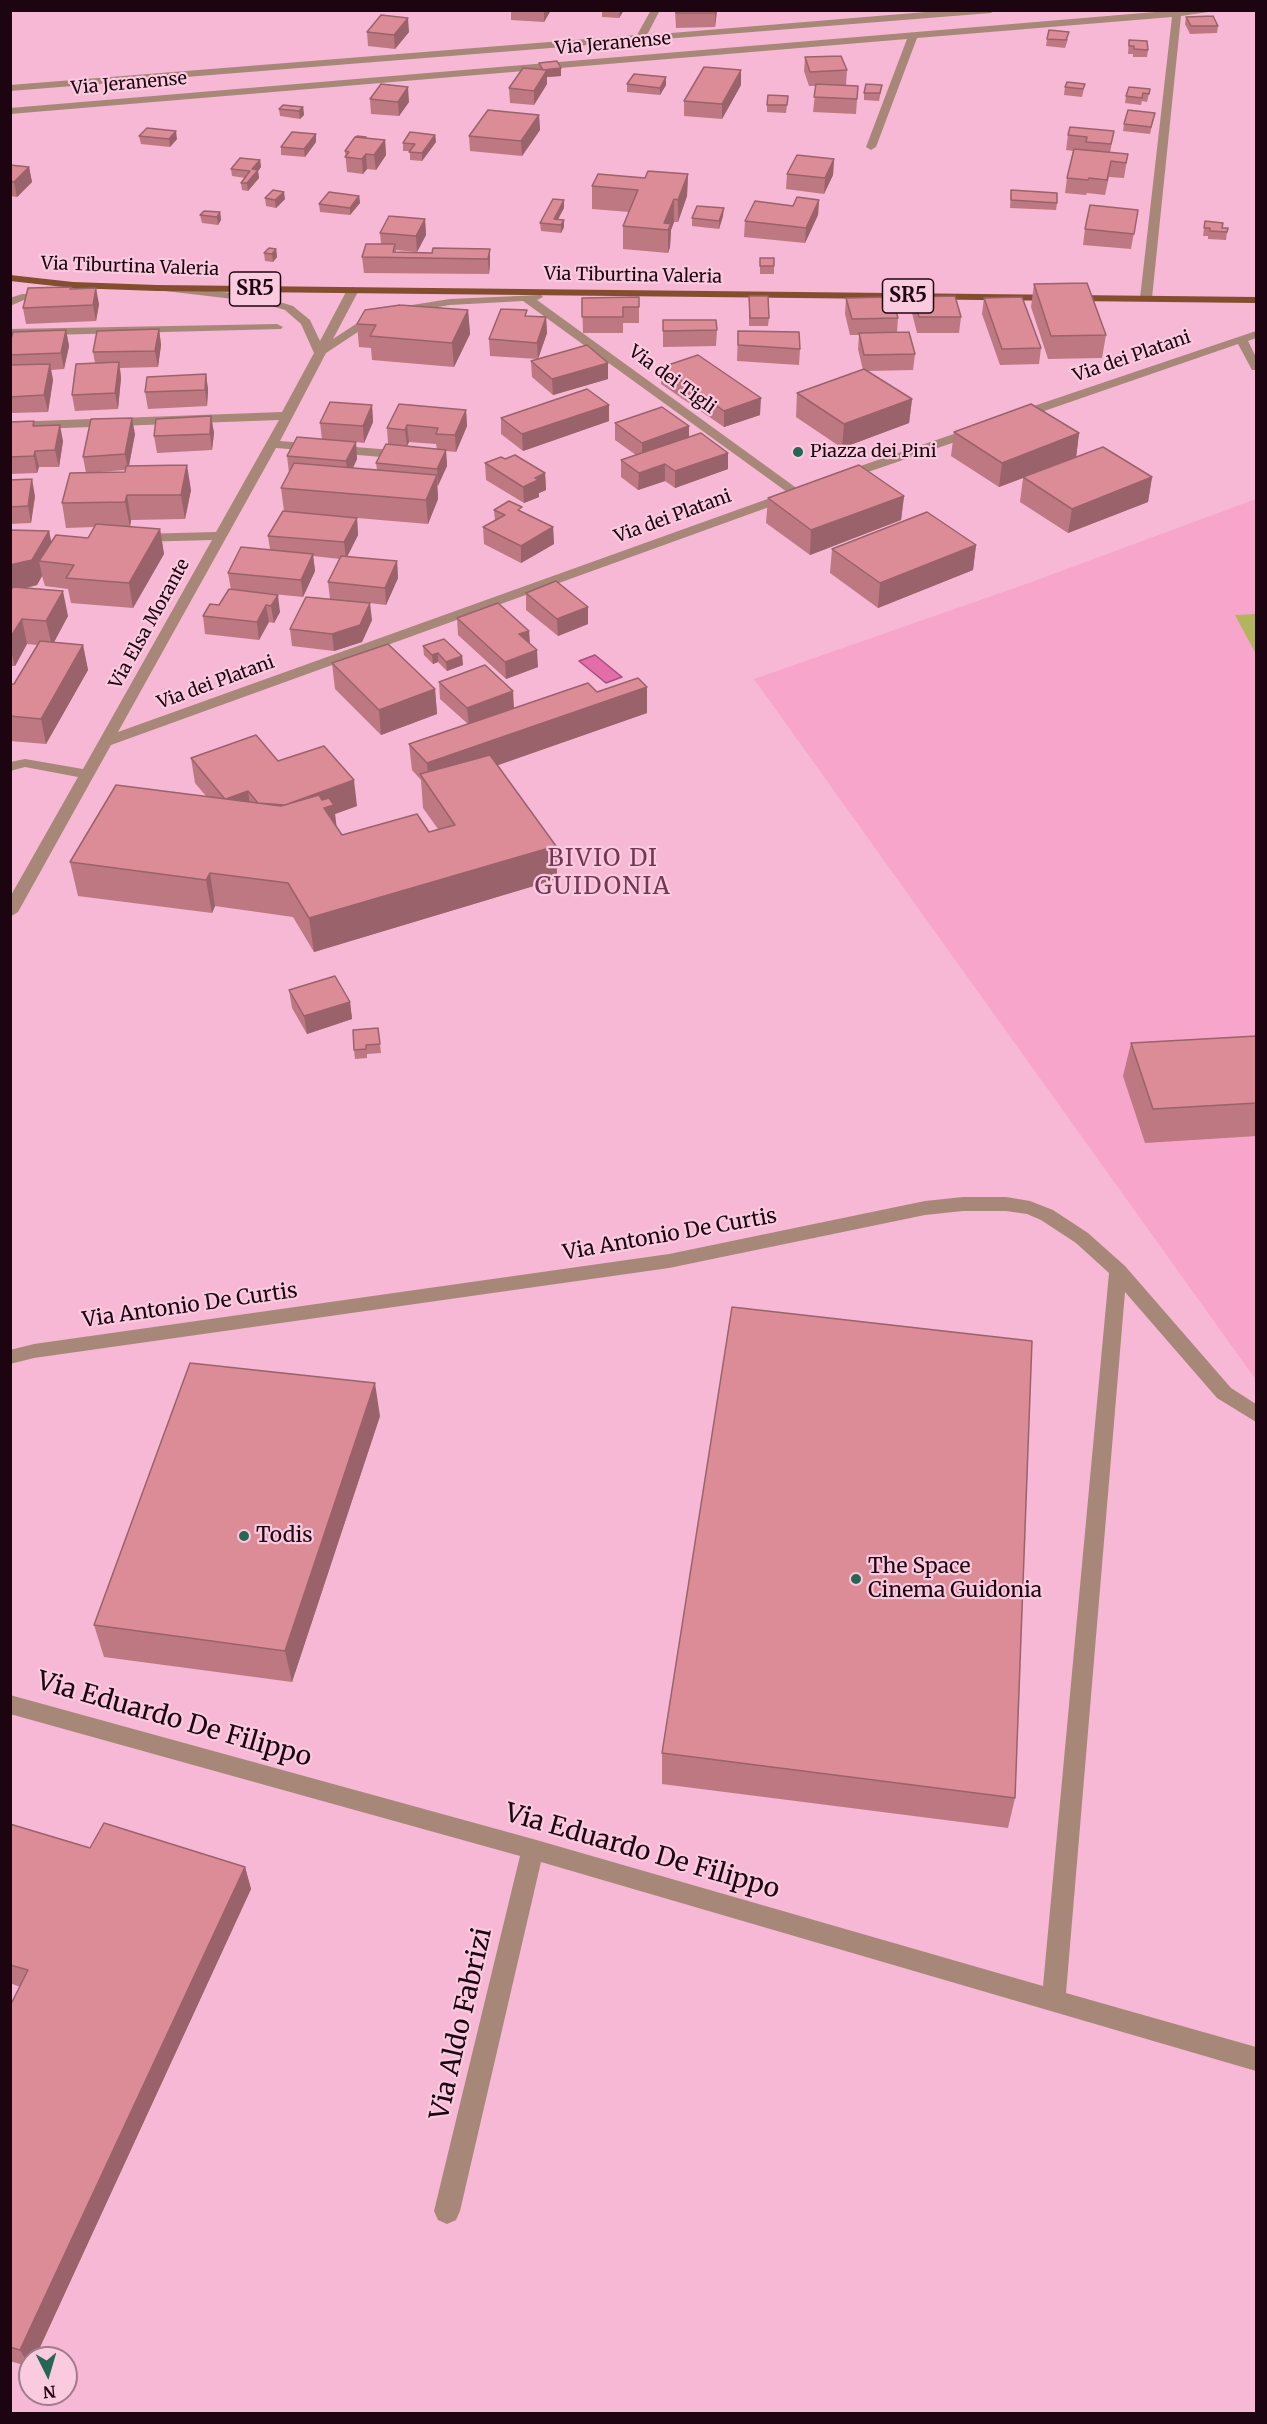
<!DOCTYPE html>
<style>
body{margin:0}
#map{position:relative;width:1267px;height:2424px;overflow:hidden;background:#f6b8d4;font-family:Merriweather,serif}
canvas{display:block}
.frame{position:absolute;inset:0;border:12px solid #1c0410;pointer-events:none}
.north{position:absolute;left:18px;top:2346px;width:60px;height:60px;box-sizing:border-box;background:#facbdf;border:2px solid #a17b8c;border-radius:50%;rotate:175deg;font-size:16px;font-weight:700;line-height:24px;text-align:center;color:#1c0410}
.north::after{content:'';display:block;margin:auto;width:21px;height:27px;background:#276654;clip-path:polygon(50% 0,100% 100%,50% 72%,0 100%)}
</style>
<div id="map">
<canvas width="1267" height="2424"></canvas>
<div class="frame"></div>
<div class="north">N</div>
</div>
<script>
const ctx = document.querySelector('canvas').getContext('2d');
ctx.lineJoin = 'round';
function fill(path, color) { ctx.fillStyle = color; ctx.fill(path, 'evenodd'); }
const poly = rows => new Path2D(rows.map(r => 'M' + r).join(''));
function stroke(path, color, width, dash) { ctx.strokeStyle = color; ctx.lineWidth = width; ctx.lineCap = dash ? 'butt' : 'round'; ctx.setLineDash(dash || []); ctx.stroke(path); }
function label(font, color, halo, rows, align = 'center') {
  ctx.font = font + ' Merriweather,serif'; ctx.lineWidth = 4.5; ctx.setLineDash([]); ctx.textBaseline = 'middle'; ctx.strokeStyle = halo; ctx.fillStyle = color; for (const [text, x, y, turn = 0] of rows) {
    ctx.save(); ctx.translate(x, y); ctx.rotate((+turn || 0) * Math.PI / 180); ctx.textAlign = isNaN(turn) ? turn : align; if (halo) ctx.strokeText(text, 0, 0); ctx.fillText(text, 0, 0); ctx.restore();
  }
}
fill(poly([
 [1256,499,1256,1380,754,679,1026,584]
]), '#f8a5cb');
fill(poly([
 [1256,614,1256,654,1235,615]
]), '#b2b55e');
const water = poly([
 [595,655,622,677,606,683,579,661,595,655]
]);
fill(water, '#e36da8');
stroke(water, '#a74e7a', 1.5);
fill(poly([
 [651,10,660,10,647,35,950,10,995,10,991,13,10,91,10,85,637,35,651,10],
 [1179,10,1222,10,1181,16,1152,298,1146,301,1140,298,1172,17,917,38,876,147,871,150,866,147,907,39,10,114,10,108,1179,10],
 [169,286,260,296,293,306,310,320,320,341,347,290,353,287,359,290,333,339,362,320,412,305,450,299,541,295,543,297,537,300,802,492,794,498,111,745,18,912,10,917,10,897,78,777,25,767,10,771,10,762,25,759,83,769,212,540,138,542,131,538,138,534,216,532,279,420,10,430,10,422,282,412,314,353,301,324,285,310,259,302,165,291,165,287,169,286],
 [523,301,787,492,118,732,276,448,405,459,411,455,405,451,280,441,326,353,370,324,414,311,450,305,523,301],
 [22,294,49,294,55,297,49,300,24,300,10,306,10,298,22,294],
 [277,324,283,327,281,329,10,336,10,329,277,324],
 [1256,331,1256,338,1248,341,1256,357,1256,370,1252,370,1238,344,1021,419,1013,419,1011,416,1013,413,1256,331],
 [977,426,981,427,983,430,981,433,845,480,841,481,835,477,837,474,977,426],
 [963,1197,1006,1197,1030,1201,1053,1210,1088,1233,1125,1266,1231,1388,1256,1404,1256,1422,1217,1398,1125,1292,1066,1993,1256,2047,1256,2071,541,1862,460,2211,456,2220,447,2224,438,2220,434,2211,520,1856,10,1714,10,1695,533,1839,1043,1986,1109,1273,1076,1243,1041,1220,1027,1214,1006,1211,963,1211,925,1215,669,1268,34,1358,10,1364,10,1350,34,1344,669,1254,925,1201,963,1197]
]), '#a78878');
fill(poly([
 [10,275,73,282,157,285,1256,297,1256,303,157,291,73,288,10,281,10,275]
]), '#824e2e');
fill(poly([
 [511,10,551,10,544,22,511,20],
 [602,10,624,10,619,18,602,17],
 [675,10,717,10,715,27,676,28],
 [1186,17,1218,26,1217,33,1190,34,1185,24],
 [367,32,409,32,395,49,368,46],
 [1047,39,1068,39,1065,48,1046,46],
 [1129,40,1148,50,1147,57,1133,57,1133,54,1128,54],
 [805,57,847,70,846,85,858,86,856,114,813,112,816,86,809,86,804,71],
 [539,63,561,68,561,76,547,77,547,84,534,105,510,103,509,88,539,69],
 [741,70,741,85,722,119,684,116,684,101],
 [627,84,666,85,660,95,627,92],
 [1085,84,1082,97,1064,95,1065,87],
 [882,85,879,101,864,100,864,93],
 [1150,89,1147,102,1142,101,1141,105,1125,103,1126,96],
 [788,96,786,113,767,112,767,105],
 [370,99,409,102,399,116,371,114],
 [303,107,304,115,300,119,280,116,279,109],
 [1155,113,1150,134,1123,131,1124,124],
 [539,115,540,130,522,156,470,151,469,136],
 [1114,131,1110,153,1128,154,1124,178,1109,177,1105,195,1087,193,1086,195,1065,193,1067,178,1073,151,1066,150,1068,135],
 [435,135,436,142,422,161,410,160,410,151,403,151,403,143],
 [139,136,177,139,170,147,141,144],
 [366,138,385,140,386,155,376,170,367,169,363,174,347,172,345,151],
 [316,142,305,157,281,155,281,147],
 [834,159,833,175,824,194,786,189,787,174],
 [260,160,261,167,258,171,259,178,248,191,242,190,241,183,245,178,232,176,231,169],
 [10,165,29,167,32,182,17,197,10,196],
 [688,174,687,196,678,222,674,222,671,230,670,247,668,253,623,249,623,226,629,212,592,209,592,186,645,178],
 [1011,190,1057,203,1056,210,1010,208],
 [359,196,360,203,350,215,320,212,319,204],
 [265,198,285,199,276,208,266,206],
 [819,200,818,215,805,243,744,237,745,221,793,206],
 [564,208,558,219,564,227,561,233,541,231,540,223],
 [1138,210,1131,249,1083,245,1085,229],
 [220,212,221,220,218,225,202,223,200,215],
 [723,216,719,229,692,226,692,218],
 [425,219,426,235,417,252,396,250,396,252,432,253,490,249,490,264,489,274,364,273,362,257,381,244,380,233],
 [1205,221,1222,228,1227,232,1226,240,1208,239,1208,236,1203,236],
 [276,249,277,257,273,262,265,261,264,253],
 [760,258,774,258,774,274,760,274],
 [1034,284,1106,335,1102,358,1048,359,1031,307],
 [71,287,71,289,99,304,96,321,26,324,23,308],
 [749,296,769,318,768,326,749,326],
 [639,297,639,323,623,323,623,333,583,333,582,298],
 [913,297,961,317,959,333,917,333,912,313],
 [846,298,898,318,897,332,915,354,913,370,867,371,912,399,909,423,842,448,796,417,797,393,863,370,858,349,859,335,850,335,845,314],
 [984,298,1041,348,1039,364,1000,365,982,314],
 [468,310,470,334,454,367,372,360,371,348,359,347,357,324],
 [527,316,546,317,547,333,538,359,490,356,489,339],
 [663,320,717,330,716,346,663,347],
 [159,329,161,345,158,367,120,368,121,378,118,409,75,411,72,395,95,363,93,352],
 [66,330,69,346,64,369,51,370,53,380,48,412,10,413,10,342],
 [738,331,800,349,799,365,737,361],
 [531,361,608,379,553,395,532,377],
 [662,367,760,415,724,427,661,384],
 [206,374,208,390,207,406,148,409,145,392],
 [372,405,373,422,364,443,356,442,357,459,353,468,377,470,376,463,388,444,387,428,466,410,467,426,456,452,446,451,447,466,437,486,438,499,428,524,357,518,358,535,347,557,397,561,398,578,386,605,361,602,372,620,362,642,334,651,292,646,290,629,330,599,328,582,340,559,313,556,315,571,303,597,253,592,280,612,274,623,269,622,259,640,205,634,203,616,219,605,231,590,228,573,270,550,268,536,284,511,281,488,289,473,287,456,322,439,320,423],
 [409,442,436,444,437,449,407,446],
 [211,416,214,433,212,450,157,453,154,436],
 [501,418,609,421,523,451,501,434],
 [34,421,35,426,63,441,59,467,39,467,37,473,10,474,10,422],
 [615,423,689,437,728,453,728,469,675,488,665,481,638,490,621,477,621,460,636,455,615,440],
 [954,432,1079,433,1076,458,1152,477,1148,502,1068,533,1020,502,1023,478,999,487,951,456],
 [135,434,129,466,191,490,185,519,131,520,130,527,160,529,164,554,133,608,71,603,68,589,45,586,42,576,37,585,26,588,68,616,54,642,83,645,88,670,46,744,10,741,10,684,14,684,37,645,27,644,15,666,10,666,10,530,49,531,51,542,88,538,94,527,66,528,62,503,86,473,83,457],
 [125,470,125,472,100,472],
 [505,459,545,473,546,490,539,493,539,497,524,503,486,480,485,463],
 [10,480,35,496,31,523,10,524],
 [904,496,901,520,810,555,766,523,768,498],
 [494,510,523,512,553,527,554,544,521,563,484,544,483,527,495,521],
 [976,545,973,570,878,608,830,573,832,549],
 [526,593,588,607,588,624,558,636,526,610],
 [457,618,529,631,530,643,538,667,506,679,458,635],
 [423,646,462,656,463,665,447,671,438,662,433,664,424,655],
 [332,663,435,689,437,714,381,735,335,689],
 [439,682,514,708,597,692,647,687,647,713,497,765,556,846,557,879,314,952,293,917,215,906,212,913,78,896,70,862,206,796,195,783,191,758,278,761,357,806,335,814,336,827,342,835,429,832,438,829,423,808,421,780,412,770,409,744,468,724,440,699],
 [289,990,350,1002,352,1019,307,1034,292,1008],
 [378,1028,381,1053,367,1054,367,1058,355,1059,354,1050],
 [1257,1036,1257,1136,1145,1143,1123,1076,1131,1043],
 [380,1416,292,1682,104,1657,94,1625],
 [662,1753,1015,1798,1008,1828,662,1784],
 [10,1824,90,1848,245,1867,251,1889,35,2358,30,2358,30,2367,10,2361,10,2006,20,1987,10,1983]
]), '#bd7882');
fill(poly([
 [544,10,551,10,544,22],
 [620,10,624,10,619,18],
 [715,10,717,10,715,27],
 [408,18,409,32,395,49,394,35],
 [561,68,561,76,547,77,547,84,534,105,534,91,543,70],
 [741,70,741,85,722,119,722,104],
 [666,77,666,85,660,95,660,88],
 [408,87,409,102,399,116,398,102],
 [303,107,304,115,300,119,299,111],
 [539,115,540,130,522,156,521,141],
 [176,131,177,139,170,147,169,139],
 [316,134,316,142,305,157,304,149],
 [435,135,436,142,422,161,422,153],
 [385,140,386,155,376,170,374,155],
 [366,154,367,169,363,174,362,159],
 [834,159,833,175,824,194,825,178],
 [260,160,261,167,258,171,259,178,248,191,247,183,252,169],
 [29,167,32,182,17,197,14,182],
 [688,174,687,196,678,222,678,200],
 [284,192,285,199,276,208,275,200],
 [359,196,360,203,350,215,350,208],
 [674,199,674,222,671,230,670,247,668,253,668,230,664,223],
 [564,200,564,208,555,225,554,219],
 [819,200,818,215,805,243,806,228],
 [724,208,723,216,719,229,719,221],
 [220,212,221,220,218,225,217,217],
 [425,219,426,235,417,252,416,236],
 [564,220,564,227,561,233,561,225],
 [276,249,277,257,273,262,272,254],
 [490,249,490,264,489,274,488,259],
 [96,288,99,304,96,321,93,305],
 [468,310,470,334,454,367,452,343],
 [546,317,547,333,538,359,537,343],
 [159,329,161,345,158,367,155,351],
 [66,330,69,346,64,369,61,353],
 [119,362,121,378,118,409,115,393],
 [608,363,608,379,553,395,552,379],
 [50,364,53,380,48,412,44,395],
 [206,374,208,390,207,406,205,390],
 [761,398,760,415,724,427,724,411],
 [912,399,909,423,842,448,844,424],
 [372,405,373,422,364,443,363,426],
 [609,405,609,421,523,451,522,434],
 [466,410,467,426,456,452,455,435],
 [211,416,214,433,212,450,210,434],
 [132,418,135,434,128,470,125,454],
 [60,425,63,441,59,467,55,450],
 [407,425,409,442,407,446,405,430],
 [689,426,689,443,642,459,642,443],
 [1079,433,1076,458,999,487,1002,463],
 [356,442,357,459,348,478,346,461],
 [446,450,447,466,438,486,437,469],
 [35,451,39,467,37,473,34,456],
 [728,453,728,469,675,488,675,471],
 [665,464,665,481,638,490,639,473],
 [187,465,191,490,185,519,181,495],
 [545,473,546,490,539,493,539,497,524,503,523,487,535,478],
 [437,475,438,499,428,524,426,500],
 [1152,477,1148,502,1068,533,1072,509],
 [32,479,35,496,31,523,28,506],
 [127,495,131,520,130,527,125,502],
 [904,496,901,520,810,555,811,530],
 [357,518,358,535,346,559,344,542],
 [553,527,554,544,521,563,521,546],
 [160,529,164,554,133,608,129,583],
 [49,531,54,555,39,561,42,576,37,585,10,592,10,565],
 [976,545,973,570,878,608,880,583],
 [313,554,315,571,303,597,301,580],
 [397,561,398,578,386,605,385,588],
 [63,591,68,616,52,646,46,621],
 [278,595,280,612,274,623,271,606],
 [370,603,372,620,362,642,334,651,332,634],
 [266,605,269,622,259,640,257,622],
 [588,607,588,624,558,636,557,619],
 [22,619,27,644,15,666,10,647,10,638],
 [529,631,530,648,519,634],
 [83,645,88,670,46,744,41,719],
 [537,650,538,667,506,679,505,662],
 [438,653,438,662,433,664,432,655],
 [462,656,463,665,447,671,446,662],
 [647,687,647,713,430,789,429,787,427,763],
 [435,689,437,714,381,735,379,710],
 [513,691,514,708,469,725,467,708],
 [354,780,357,806,335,814,338,838,285,805],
 [248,791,252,817,225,799],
 [556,846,557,879,314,952,309,918],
 [210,873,215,906,212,913,206,880],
 [350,1002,352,1019,307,1034,304,1016],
 [375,1383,380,1416,292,1682,285,1651],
 [245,1867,251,1889,35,2358,30,2358,30,2367,20,2350]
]), '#9a626a');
const building = poly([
 [676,10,715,10,715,13,676,13,676,10],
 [381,15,408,18,394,35,367,32,381,15],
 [1213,16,1218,26,1191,26,1186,17,1213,16],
 [1049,30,1069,32,1066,40,1047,39,1049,30],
 [1129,40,1147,41,1148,50,1134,49,1134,46,1129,46,1129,40],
 [841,56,847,70,810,72,805,57,841,56],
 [557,61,561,68,543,70,539,63,557,61],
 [704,67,741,70,722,104,684,101,704,67],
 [523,68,547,70,534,91,509,88,523,68],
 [634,74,666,77,660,88,627,84,634,74],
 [1067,82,1085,84,1083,89,1065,87,1067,82],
 [381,84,408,87,398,102,370,99,381,84],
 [816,84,858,86,857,99,814,97,816,84],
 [866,84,882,85,880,93,864,93,866,84],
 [1129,87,1150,89,1149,94,1143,93,1142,98,1126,96,1129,87],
 [768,95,788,96,787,105,767,105,768,95],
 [283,105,303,107,299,111,279,109,283,105],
 [488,110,539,115,521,141,469,136,488,110],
 [1128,110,1155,113,1151,127,1124,124,1128,110],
 [1070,127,1114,131,1111,144,1086,142,1087,137,1068,135,1070,127],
 [147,128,176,131,169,139,139,136,147,128],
 [292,132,316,134,304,149,281,147,292,132],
 [410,132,435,135,422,153,409,152,415,144,403,143,410,132],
 [357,136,366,137,365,138,356,137,357,136],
 [355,137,385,140,374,155,366,154,362,159,345,157,349,152,345,151,355,137],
 [1074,149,1128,154,1126,163,1111,161,1107,180,1089,178,1088,180,1067,178,1074,149],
 [797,155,834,159,825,178,787,174,797,155],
 [240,158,260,160,252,169,258,170,247,183,241,183,250,171,231,169,240,158],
 [10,165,29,167,14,182,10,181,10,165],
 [648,171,688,174,678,200,674,199,664,223,671,224,668,230,623,226,638,190,592,186,598,174,645,178,648,171],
 [273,190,284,192,275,200,265,198,273,190],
 [1011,190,1057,193,1057,203,1011,200,1011,190],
 [329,192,359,196,350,208,319,204,329,192],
 [797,197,819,200,806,228,745,221,755,201,793,206,797,197],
 [553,199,564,200,554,219,564,220,561,225,540,223,553,199],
 [1090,205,1138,210,1134,234,1085,229,1090,205],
 [697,206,724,208,719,221,692,218,697,206],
 [204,211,220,212,217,217,200,215,204,211],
 [389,216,425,219,416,236,380,233,389,216],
 [1205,221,1223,223,1222,228,1228,228,1227,232,1210,231,1210,228,1204,228,1205,221],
 [366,244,395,244,393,252,432,253,433,248,490,249,488,259,362,257,366,244],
 [269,248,276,249,272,254,264,253,269,248],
 [760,258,774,258,774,266,760,266,760,258],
 [1087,283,1106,335,1051,336,1034,284,1087,283],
 [71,287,70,289,96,288,93,305,23,308,28,288,71,287],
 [749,296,768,296,769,318,750,318,749,296],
 [955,296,961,317,919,317,913,297,955,296],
 [639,297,639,307,623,307,623,317,582,317,582,298,639,297],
 [892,297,898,318,852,319,846,298,892,297],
 [1022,297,1041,348,1002,349,984,298,1022,297],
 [400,305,468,310,452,343,370,336,376,325,357,324,365,310,400,305],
 [501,309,527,310,525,316,546,317,537,343,489,339,501,309],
 [663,320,716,320,717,330,663,331,663,320],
 [159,329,155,351,93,352,97,331,159,329],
 [66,330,61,353,10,355,10,342,13,332,66,330],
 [738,331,799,332,800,349,738,345,738,331],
 [909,332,915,354,864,355,859,333,909,332],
 [587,345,608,363,552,379,531,361,587,345],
 [698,355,761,398,724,411,662,367,698,355],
 [119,362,115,393,72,395,76,364,119,362],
 [50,364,44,395,10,397,10,365,50,364],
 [864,369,912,399,844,424,797,393,864,369],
 [206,374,205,390,145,392,147,377,206,374],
 [587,389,609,405,522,434,501,418,587,389],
 [330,402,372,405,363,426,320,423,330,402],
 [399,404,466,410,455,435,436,434,438,428,407,425,405,430,387,428,399,404],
 [1031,404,1079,433,1002,463,954,432,1031,404],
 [662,407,689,426,642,443,615,423,662,407],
 [211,416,210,434,154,436,156,419,211,416],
 [132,418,125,454,83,457,91,419,132,418],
 [34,421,33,426,60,425,55,450,35,451,34,456,10,457,10,422,34,421],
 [701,433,728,453,675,471,665,464,639,473,621,460,701,433],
 [297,437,356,442,346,461,287,456,297,437],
 [386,444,446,450,437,469,376,463,386,444],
 [1103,447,1152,477,1072,509,1023,477,1103,447],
 [515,455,545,473,535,478,538,480,523,487,485,463,501,457,505,459,515,455],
 [294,463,437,475,426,500,281,488,294,463],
 [187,465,181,495,127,495,125,502,62,503,70,473,125,472,126,466,187,465],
 [859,465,904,496,811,530,768,498,859,465],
 [32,479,28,506,10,507,10,480,32,479],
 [509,501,522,507,518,510,553,527,521,546,483,527,505,515,494,510,509,501],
 [283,511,357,518,344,542,268,536,283,511],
 [927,512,976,545,880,583,832,549,927,512],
 [96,524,160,529,129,583,66,578,74,565,39,561,56,535,88,538,96,524],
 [10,530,49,531,32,560,10,565,10,530],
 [241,547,313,554,301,580,228,573,241,547],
 [341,556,397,561,385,588,328,582,341,556],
 [556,581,588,607,557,619,526,593,556,581],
 [13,587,63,591,46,621,22,619,10,638,10,591,13,587],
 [229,589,278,595,271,606,266,605,257,622,203,616,210,604,219,605,229,589],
 [306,597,370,603,360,625,332,634,290,629,306,597],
 [498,603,529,631,519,634,537,650,505,662,457,618,498,603],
 [444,639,462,656,446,662,438,653,432,655,423,646,444,639],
 [40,641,83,645,41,719,10,716,10,684,14,684,40,641],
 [388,644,435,689,379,710,332,663,388,644],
 [485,665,513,691,467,708,439,682,485,665],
 [638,678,647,687,427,763,409,744,588,683,597,692,638,678],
 [256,735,278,761,324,746,354,780,285,805,258,803,248,791,226,799,224,798,191,758,256,735],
 [490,755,556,846,309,918,288,883,210,873,206,880,70,862,116,785,281,806,319,795,322,800,329,798,334,805,324,808,342,835,417,814,429,832,455,825,420,774,490,755],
 [335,976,350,1002,304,1016,289,990,335,976],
 [378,1028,380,1044,366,1045,366,1049,354,1050,353,1030,378,1028],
 [1257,1036,1257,1103,1153,1109,1131,1043,1257,1036],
 [732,1307,1032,1341,1015,1798,662,1753,732,1307],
 [190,1363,375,1383,285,1651,94,1625,190,1363],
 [104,1823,245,1867,20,2350,10,2347,10,2006,28,1970,10,1965,10,1824,90,1848,104,1823]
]);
fill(building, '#dc8c97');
stroke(building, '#9a626a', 1.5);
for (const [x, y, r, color] of [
 [798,452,6,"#276654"],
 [244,1536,6,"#276654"],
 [856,1579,6,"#276654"]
]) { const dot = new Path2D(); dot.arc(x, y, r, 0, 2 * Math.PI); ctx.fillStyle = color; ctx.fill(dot); stroke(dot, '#facbdf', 2); }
label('18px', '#1c0410', '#facbdf', [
 ["Via Jeranense",613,44,-5],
 ["Via Jeranense",129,84,-5],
 ["Via Tiburtina Valeria",130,267,2],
 ["Via Tiburtina Valeria",633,276,1],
 ["Via dei Platani",1132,357,-19],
 ["Via dei Tigli",672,380,36],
 ["Via dei Platani",673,517,-20],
 ["Via Elsa Morante",150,624,-61],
 ["Via dei Platani",216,683,-20]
]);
label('18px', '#1c0410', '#facbdf', [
 ["Piazza dei Pini",810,452]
], 'left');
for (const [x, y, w] of [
 [255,289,51],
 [908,296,51]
]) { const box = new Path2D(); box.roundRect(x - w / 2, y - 17, w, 34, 4.5); ctx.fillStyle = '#facbdf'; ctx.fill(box); stroke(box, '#1c0410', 1.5); }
label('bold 20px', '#1c0410', null, [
 ["SR5",255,289],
 ["SR5",908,296]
]);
label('21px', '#1c0410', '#facbdf', [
 ["Via Antonio De Curtis",670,1235,-10],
 ["Via Antonio De Curtis",190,1306,-8]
]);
label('21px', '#1c0410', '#facbdf', [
 ["Todis",256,1536],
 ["The Space",868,1567],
 ["Cinema Guidonia",868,1591]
], 'left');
ctx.letterSpacing = '1.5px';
label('24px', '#763555', '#facbdf', [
 ["BIVIO DI",603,859],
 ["GUIDONIA",603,887]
]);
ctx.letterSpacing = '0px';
label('26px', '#1c0410', '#facbdf', [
 ["Via Eduardo De Filippo",174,1720,16],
 ["Via Eduardo De Filippo",642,1852,16],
 ["Via Aldo Fabrizi",462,2024,-77]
]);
</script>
